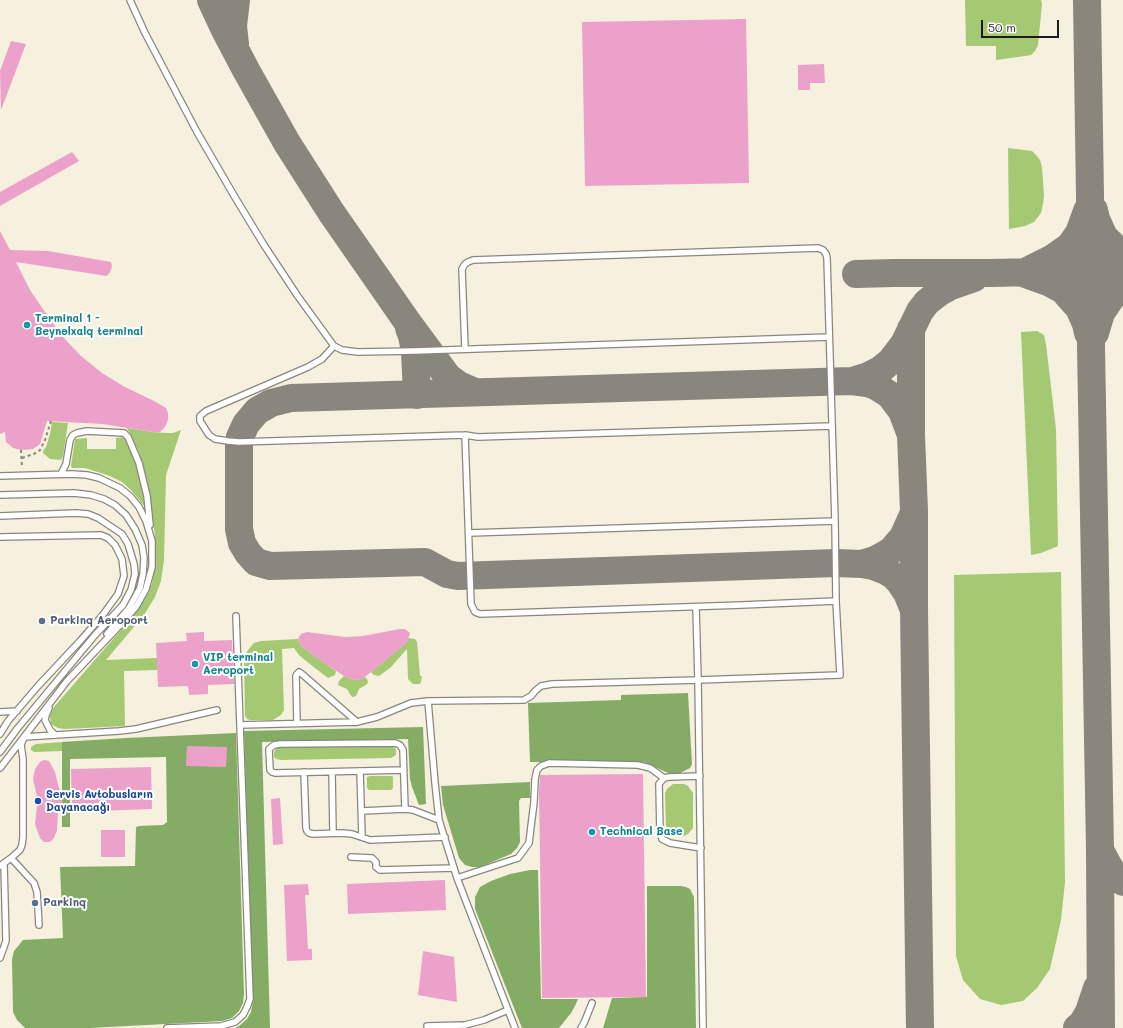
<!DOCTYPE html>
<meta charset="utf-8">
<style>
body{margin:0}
#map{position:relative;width:1123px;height:1028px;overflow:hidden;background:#f6f0df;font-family:Mali,sans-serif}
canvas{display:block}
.scale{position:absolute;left:981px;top:20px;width:78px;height:18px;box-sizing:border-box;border:2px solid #1c1c1c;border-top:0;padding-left:5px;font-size:12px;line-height:14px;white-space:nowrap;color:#1c1c1c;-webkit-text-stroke:3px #fff;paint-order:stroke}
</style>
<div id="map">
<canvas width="1123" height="1028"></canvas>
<div class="scale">50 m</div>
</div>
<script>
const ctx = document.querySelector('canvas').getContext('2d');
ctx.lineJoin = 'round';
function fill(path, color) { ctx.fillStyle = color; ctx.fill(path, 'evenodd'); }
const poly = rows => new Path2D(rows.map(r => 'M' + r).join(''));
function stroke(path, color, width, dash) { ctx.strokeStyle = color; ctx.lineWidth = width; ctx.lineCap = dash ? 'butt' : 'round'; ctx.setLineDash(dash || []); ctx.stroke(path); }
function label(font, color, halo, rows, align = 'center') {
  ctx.font = font + ' Mali,sans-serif'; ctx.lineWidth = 4; ctx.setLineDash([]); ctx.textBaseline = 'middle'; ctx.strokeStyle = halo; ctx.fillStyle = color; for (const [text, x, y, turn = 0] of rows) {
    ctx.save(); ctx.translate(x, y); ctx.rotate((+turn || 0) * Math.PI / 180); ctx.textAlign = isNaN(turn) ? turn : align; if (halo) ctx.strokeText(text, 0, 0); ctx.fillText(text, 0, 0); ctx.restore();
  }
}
fill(poly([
 [965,0,1041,0,1042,4,1038,45,1035,51,1031,55,1025,56,996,60,996,46,966,46],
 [1008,148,1032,151,1036,155,1040,160,1042,167,1044,195,1043,204,1041,213,1034,222,1025,226,1009,229],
 [1037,331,1044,335,1046,344,1056,429,1058,546,1041,553,1031,555,1021,332],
 [52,422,68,423,63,456,61,460,50,459,43,453,43,451,46,447,50,434],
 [127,428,152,432,167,433,173,433,181,430,166,475,164,560,161,581,155,597,144,615,106,660,157,658,157,670,124,671,125,726,65,729,58,728,51,724,50,716,54,707,139,609,149,592,152,583,156,562,155,536,151,505,146,478,139,452],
 [125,437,139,470,145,507,131,490,122,482,110,476,85,468,72,468,71,466,75,439,87,438,87,449,116,449,116,438],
 [1061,572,1065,882,1061,920,1050,969,1037,988,1023,1001,1001,1005,980,999,963,980,956,956,954,575],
 [408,638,415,639,417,642,420,676,422,676,421,682,420,684,413,684,408,679,407,649,390,668,379,676,374,675,371,672,407,642],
 [298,639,301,646,336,671,335,675,328,678,306,661,299,655,294,648,282,649,284,710,281,715,273,720,250,720,247,719,245,716,244,658,248,650,254,643,261,641],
 [344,676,351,679,357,680,365,677,367,679,368,682,367,684,359,689,356,696,352,697,347,689,338,685,339,681],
 [62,742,62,751,34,752,31,750,31,747,36,744],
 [392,746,396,749,396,755,391,758,281,760,276,759,274,757,274,752,276,749,280,747],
 [370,776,392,776,393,777,393,788,391,790,369,790,367,788,367,777],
 [673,784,684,784,688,786,693,793,693,828,688,834,684,836,675,836,670,835,666,828,665,793,667,789]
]), '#a5c872');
fill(poly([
 [688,693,692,764,690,768,680,773,668,773,644,762,530,762,528,703,621,700,621,695],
 [423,727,426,804,419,805,412,787,410,779,408,739,262,742,270,1028,235,1028,239,1026,247,1019,251,1012,253,1000,244,731],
 [236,733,244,994,243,1003,239,1011,232,1018,222,1021,90,1028,25,1028,17,1020,13,1012,12,959,14,951,23,940,63,938,60,867,135,866,136,827,139,826,163,825,167,822,166,757,70,759,70,827,62,827,62,742,126,738],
 [530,782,530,798,521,798,519,801,520,842,517,848,511,854,480,867,472,867,465,865,459,858,443,805,441,786],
 [530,870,538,870,541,999,578,999,575,1006,571,1013,559,1028,522,1028,475,909,475,897,480,887,491,881,510,874],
 [647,886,681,886,686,887,690,889,694,897,696,1028,603,1028,612,998,647,997]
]), '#84ac64');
stroke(poly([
 [211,0,225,30,246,70,287,143,331,212,406,320,448,377,459,385,475,392],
 [1087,0,1090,196,1091,347,1100,850,1101,1028],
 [235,44,233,26,236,0],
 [1094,210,1096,219,1104,237,1123,255],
 [1087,211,1079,233,1070,246,1053,258,1023,273,1048,282,1063,290,1079,308,1086,324,1088,333],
 [856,274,894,273,991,273,1123,270],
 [409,328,412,336,415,351,417,395],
 [911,329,911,435,914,511,914,610,920,1028],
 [1095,333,1101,313,1111,298,1123,286],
 [852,381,868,376,880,370,891,361,904,344,920,311,927,302,940,292,951,286,974,278],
 [911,435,902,411,890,395,876,386,867,383,852,381,291,398,271,403,257,411,246,424,240,437,239,442,239,529,242,543,248,553,256,562,270,566,425,562,447,574,458,576,836,563,862,564,873,566,886,571,894,576,899,581,907,593,914,610],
 [862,564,875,560,884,555,892,550,903,537,913,515],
 [1100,850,1108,865,1114,875,1123,882],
 [1077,1028,1082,1024,1089,1012,1097,988]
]), '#89867e', 28);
fill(poly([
 [746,19,749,183,585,186,582,22],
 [11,41,26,44,1,110,0,71],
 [824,64,825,83,810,83,810,90,798,90,798,65],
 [72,152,79,161,0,206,0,192],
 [0,231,10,250,48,251,111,262,112,267,110,272,107,276,16,262,30,290,45,312,63,337,81,356,102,373,123,386,156,402,166,408,168,413,168,420,165,427,160,432,152,432,103,424,47,421,40,444,33,449,21,450,13,448,6,442,5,432,0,434],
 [400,629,405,629,410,633,407,642,384,662,362,679,357,680,351,679,344,676,320,660,301,646,298,639,301,634,307,632,345,637,363,636],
 [204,632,204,641,232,640,234,684,208,685,208,694,189,695,188,686,158,687,156,643,187,641,186,633],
 [187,746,227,747,226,767,186,766],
 [44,760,49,761,55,772,65,812,58,812,57,830,54,838,50,842,44,842,40,838,35,824,37,806,37,797,33,779,35,769,40,762],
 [151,767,152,809,72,812,71,769],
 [643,774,646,997,542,998,539,789,540,775],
 [280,798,283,844,273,845,271,799],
 [101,830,125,830,125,857,101,857],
 [445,880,446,910,348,914,347,884],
 [308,884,309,895,305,895,308,949,312,949,312,960,287,961,284,885],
 [423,951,454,957,457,1002,418,995]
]), '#eca1ca');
const service = poly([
 [130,0,145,33,197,132,236,199,264,245,297,295,334,346,342,350,358,352,415,351,829,337],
 [334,346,322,359,308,367,206,411,200,416,200,421,209,435,215,439,228,441,239,442,465,435,478,437,832,426],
 [465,349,462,269,465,264,468,262,473,260,818,248,823,250,826,254,827,258,835,521,836,601,840,675,698,680,696,607],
 [465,435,471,604,475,612,480,614,742,605,836,601],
 [61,474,66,464,70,440,73,435,77,433,87,431,124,433,128,437,139,463,147,496,150,525],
 [0,476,72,474,87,475,99,478,120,488,130,496,139,507,146,521,152,541,152,567,146,589,136,607,120,625,67,681,0,768],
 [0,495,74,493,91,495,104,499,115,505,126,515,135,529,142,545,144,558,143,574,140,588,129,608,107,634],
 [0,516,76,513,88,514,98,518,122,534,128,544,134,564,135,574,131,590,123,605,95,635,17,729,0,752],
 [469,533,835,521],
 [0,537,101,535,108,538,115,545,122,559,124,576,118,594,102,616,81,640,38,686,8,721,0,734],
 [49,708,46,715,45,720,50,730,55,735],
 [0,712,17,711],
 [297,723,296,676,297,674,299,672,302,674,357,722],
 [240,725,357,722,377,717,411,703,428,701],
 [404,770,275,773,272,772,270,770,269,749,274,745,280,744,395,743,400,745,403,750,405,809],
 [360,771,362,837],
 [304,772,306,828,307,831,309,833,313,834,342,833,352,834,370,840,445,837],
 [332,772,333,833],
 [700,776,669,777,664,778,659,784,660,833,662,839,670,843,701,848],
 [664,778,650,768,638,765,549,763,541,766,537,770,535,779,534,802,529,843,518,858,457,878,439,820,435,783,428,701,524,700,531,696,535,691,541,686,552,684,698,680,703,1028],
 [361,811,405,809,413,810,439,820],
 [351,857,372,858,376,862,376,867,380,870,454,868],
 [11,858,34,883,37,892,39,925],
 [0,866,11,858,20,850,22,845,23,837,23,759,21,745,24,737,119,731,136,729,217,710],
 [457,878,515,1028],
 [0,958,6,941,4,864],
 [427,1026,465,1025,484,1020,508,1010],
 [167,1028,221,1026,235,1022,243,1015,247,1007,250,999,236,616],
 [581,1028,584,1023,592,1003]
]);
stroke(service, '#89867e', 8);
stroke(poly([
 [21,450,22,468],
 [22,458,36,453,40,450,45,440,51,421]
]), '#89867e', 2, [3, 3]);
stroke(service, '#fff', 5.5);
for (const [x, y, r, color] of [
 [27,325,4,"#0f9aa8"],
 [42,621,4,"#5c6f8a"],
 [195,664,4,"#0f9aa8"],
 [38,801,4,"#1a4fb4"],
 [592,832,4,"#0f9aa8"],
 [35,903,4,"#5c6f8a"]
]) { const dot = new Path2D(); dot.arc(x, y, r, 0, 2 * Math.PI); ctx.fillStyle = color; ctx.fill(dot); stroke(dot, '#fff', 1.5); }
label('bold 11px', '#0d838f', '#fff', [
 ["Terminal 1 -",35,319],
 ["Beynəlxalq terminal",35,332],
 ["VIP terminal",203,658],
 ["Aeroport",203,671],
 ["Technical Base",600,832]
], 'left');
label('bold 11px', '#4e5e75', '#fff', [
 ["Parkinq Aeroport",50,621],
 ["Parkinq",43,903]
], 'left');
label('bold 11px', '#164399', '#fff', [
 ["Servis Avtobusların",46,795],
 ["Dayanacağı",46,808]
], 'left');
</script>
